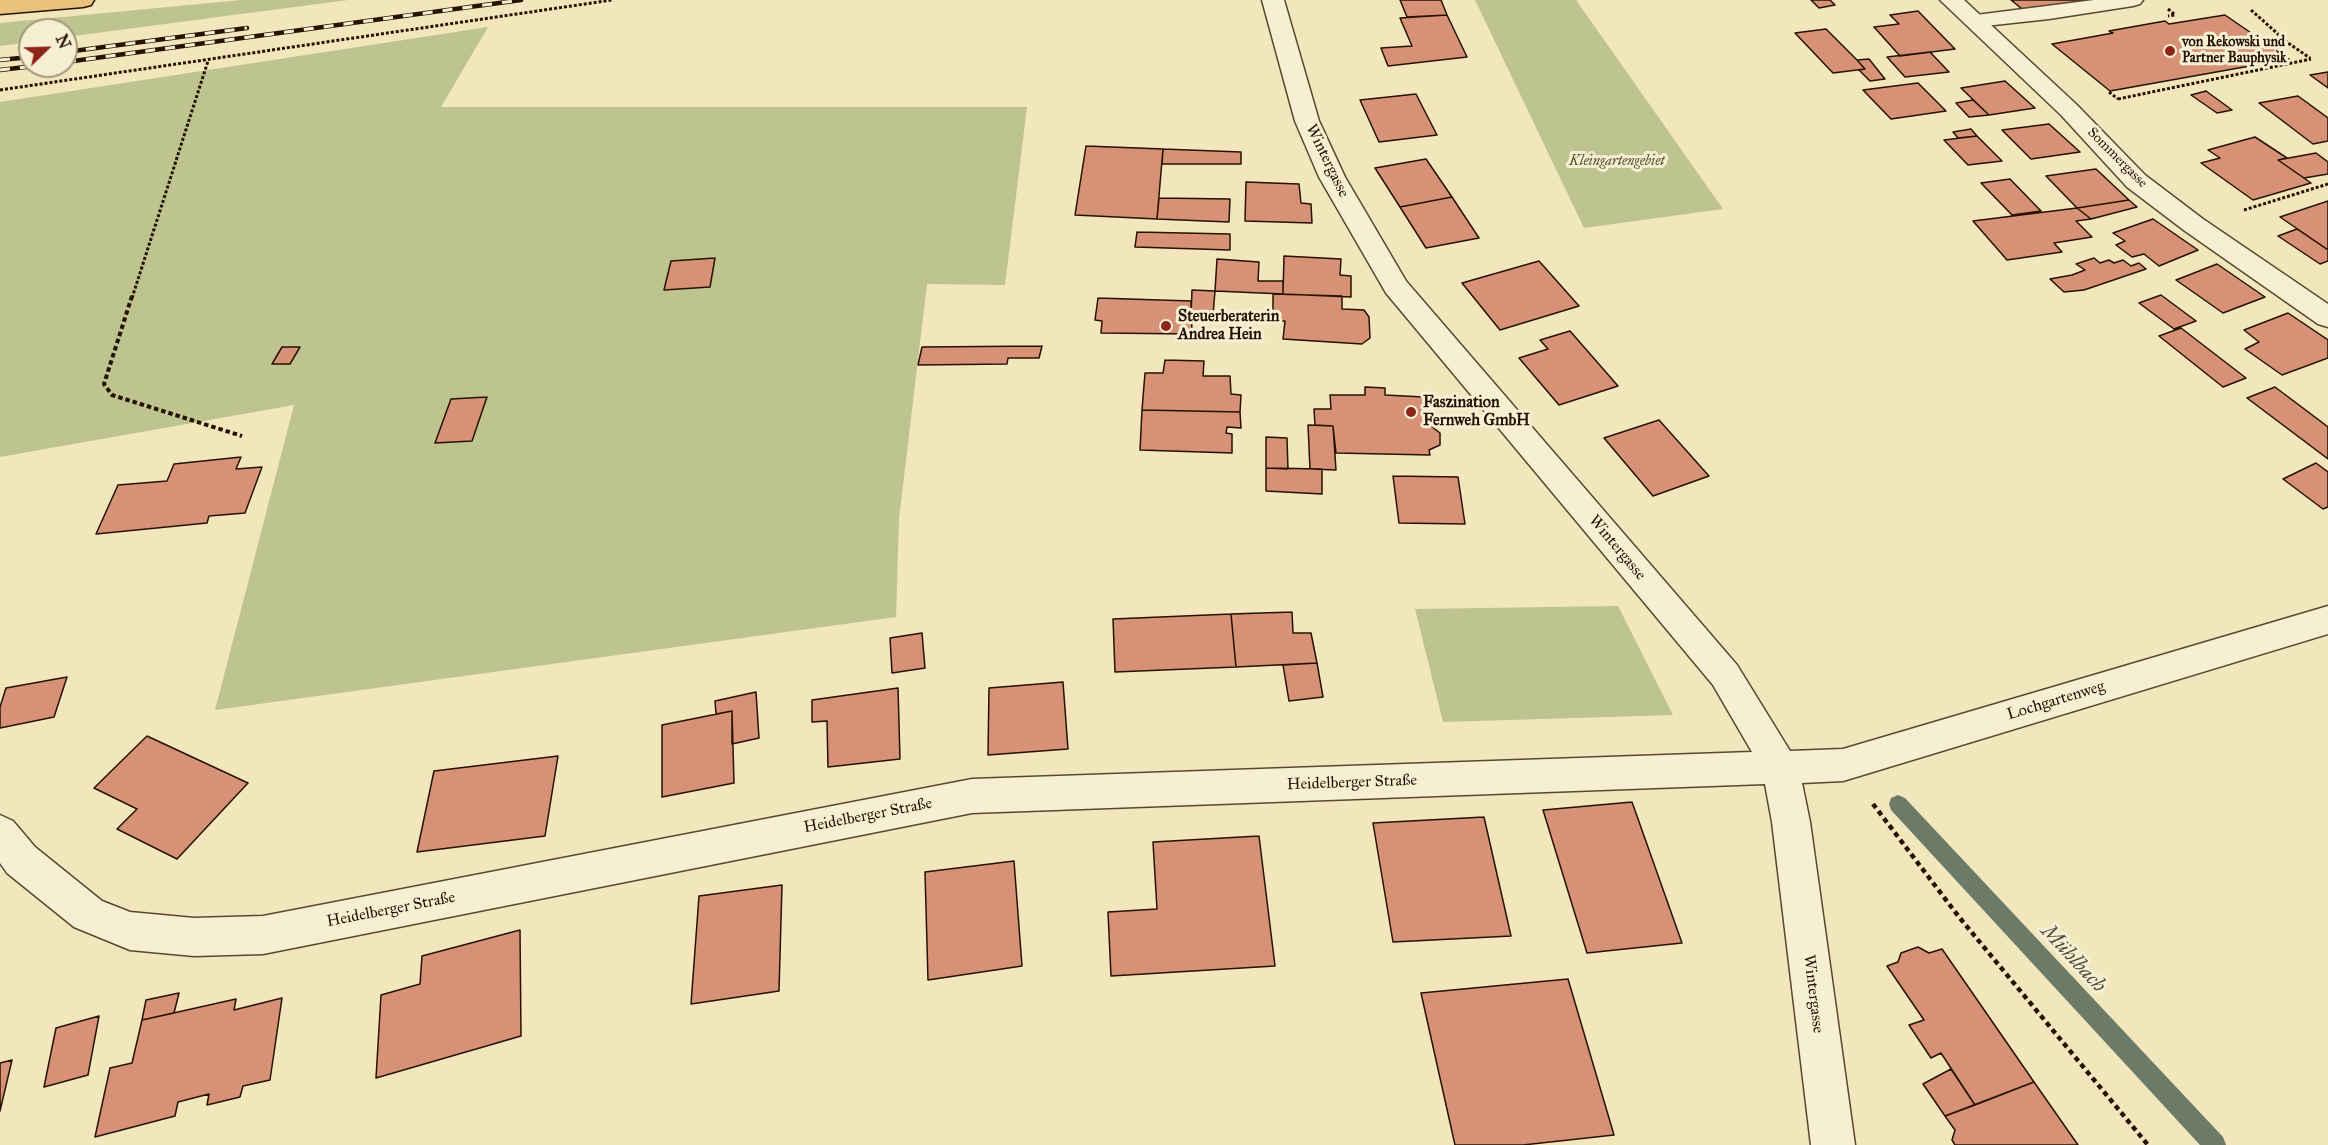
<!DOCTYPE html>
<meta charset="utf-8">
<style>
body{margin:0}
#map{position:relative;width:2328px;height:1145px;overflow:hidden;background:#f2e6bc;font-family:"IM FELL Great Primer",serif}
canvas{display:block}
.north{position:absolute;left:18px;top:18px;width:60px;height:60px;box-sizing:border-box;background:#f7efd3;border:2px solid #a3977f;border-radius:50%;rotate:67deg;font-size:16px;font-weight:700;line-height:24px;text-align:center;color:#251300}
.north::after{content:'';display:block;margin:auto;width:21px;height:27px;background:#8f2418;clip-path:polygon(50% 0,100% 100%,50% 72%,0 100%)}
</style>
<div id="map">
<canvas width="2328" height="1145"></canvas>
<div class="north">N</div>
</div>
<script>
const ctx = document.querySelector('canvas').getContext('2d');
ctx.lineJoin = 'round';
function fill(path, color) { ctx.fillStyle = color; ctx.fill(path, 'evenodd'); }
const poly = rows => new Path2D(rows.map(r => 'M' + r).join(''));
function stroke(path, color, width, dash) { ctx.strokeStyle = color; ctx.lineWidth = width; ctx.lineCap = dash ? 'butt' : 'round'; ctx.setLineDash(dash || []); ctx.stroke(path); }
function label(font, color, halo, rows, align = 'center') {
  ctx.font = font + ' "IM FELL Great Primer",serif'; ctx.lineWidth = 6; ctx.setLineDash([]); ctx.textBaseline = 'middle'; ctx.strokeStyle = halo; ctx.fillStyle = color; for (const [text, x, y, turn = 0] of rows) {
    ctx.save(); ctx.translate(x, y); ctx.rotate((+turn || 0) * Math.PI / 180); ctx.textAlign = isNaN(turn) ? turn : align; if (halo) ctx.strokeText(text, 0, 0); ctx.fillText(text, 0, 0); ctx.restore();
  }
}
fill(poly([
 [241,0,348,0,66,37,66,30,30,30,30,42,0,46,0,23],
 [1475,0,1576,0,1723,209,1584,228],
 [488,27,441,107,1027,107,1005,285,927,284,899,519,896,617,215,710,294,405,0,457,0,102],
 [1618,606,1673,715,1443,722,1415,609]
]), '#bdc48f');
fill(poly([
 [1898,795,1905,798,2223,1137,2226,1145,2200,1145,1891,810,1889,804,1891,798,1898,795]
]), '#6c7b68');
const building = poly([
 [1400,0,1441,0,1447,15,1407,17,1400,0],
 [1811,0,1830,0,1835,5,1819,8,1811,0],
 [2011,0,2084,0,2086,1,2022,9,2011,0],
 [1918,11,1955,49,1900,56,1874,27,1899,24,1890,15,1918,11],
 [1447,15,1467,57,1388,66,1381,48,1412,46,1400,18,1447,15],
 [2225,15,2289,59,2110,91,2052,44,2113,33,2109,31,2165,21,2169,24,2225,15],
 [1826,29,1857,60,1865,69,1833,73,1795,33,1826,29],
 [1930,52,1949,72,1905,77,1887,57,1930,52],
 [1869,59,1885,79,1870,81,1859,70,1865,69,1857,60,1869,59],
 [2328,72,2328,88,2310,75,2328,72],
 [2005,81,2035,108,1989,115,1961,88,2005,81],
 [1918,83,1946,111,1891,119,1863,90,1918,83],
 [2206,91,2232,110,2217,113,2191,95,2206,91],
 [1416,94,1437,135,1379,142,1360,100,1416,94],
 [2298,96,2328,118,2328,141,2313,144,2259,103,2298,96],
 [1973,100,1989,115,1969,117,1956,103,1973,100],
 [2049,124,2080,152,2031,159,2002,130,2049,124],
 [1971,129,1977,136,1958,138,1953,132,1971,129],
 [1977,136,2002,161,1968,165,1944,140,1977,136],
 [2255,137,2287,158,2278,160,2311,183,2253,200,2201,163,2220,158,2208,150,2255,137],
 [1086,146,1163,149,1157,219,1075,215,1086,146],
 [1163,149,1241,152,1241,164,1162,164,1163,149],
 [2316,153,2328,162,2328,174,2304,178,2278,160,2316,153],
 [1426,159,1452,197,1400,207,1375,168,1426,159],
 [2096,169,2129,200,2077,208,2046,176,2096,169],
 [2010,179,2041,211,2012,215,1981,183,2010,179],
 [1246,182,1299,184,1301,203,1311,204,1312,223,1245,221,1246,182],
 [1452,197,1479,238,1426,248,1400,207,1452,197],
 [1159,198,1230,199,1229,222,1157,219,1159,198],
 [2129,200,2137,207,2091,219,2077,208,2129,200],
 [2328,201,2328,250,2280,217,2328,201],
 [2077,208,2091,219,2076,221,2092,237,2054,243,2062,252,2007,260,1973,221,2077,208],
 [2153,219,2198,250,2159,266,2144,254,2132,257,2116,245,2125,241,2113,233,2153,219],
 [2297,229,2328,250,2328,261,2320,264,2278,236,2297,229],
 [1137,232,1230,234,1230,250,1135,247,1137,232],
 [1284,256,1341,259,1340,275,1351,276,1351,297,1283,294,1284,256],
 [715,258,710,287,664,290,671,261,715,258],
 [2094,258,2100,263,2109,260,2114,263,2123,260,2131,266,2139,263,2146,269,2084,290,2064,292,2050,279,2072,275,2085,270,2076,264,2094,258],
 [1217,259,1259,262,1258,281,1283,281,1283,294,1215,291,1217,259],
 [1539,261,1579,306,1500,330,1462,283,1539,261],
 [2217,264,2265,297,2223,313,2176,280,2217,264],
 [1192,290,1215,291,1213,315,1191,315,1192,290],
 [1273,294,1342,296,1342,309,1364,310,1369,317,1370,338,1362,344,1283,339,1285,321,1273,321,1273,294],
 [2161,295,2196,321,2174,329,2139,303,2161,295],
 [1098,298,1191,301,1192,334,1101,333,1102,321,1095,320,1098,298],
 [2288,313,2328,340,2328,358,2282,375,2245,349,2259,342,2244,330,2288,313],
 [2181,328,2246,378,2223,387,2159,336,2181,328],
 [1570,331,1618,386,1559,405,1519,358,1548,349,1540,340,1570,331],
 [1042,346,1039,358,1008,358,1007,364,918,365,922,347,1042,346],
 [282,347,300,347,290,364,272,364,282,347],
 [1165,360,1204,361,1203,376,1230,376,1231,394,1241,395,1240,412,1142,410,1145,373,1163,373,1165,360],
 [1365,387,1385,388,1385,395,1424,397,1426,422,1440,433,1440,445,1429,450,1430,455,1336,453,1333,426,1315,425,1314,409,1331,409,1330,395,1365,395,1365,387],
 [2275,387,2328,427,2328,459,2247,398,2275,387],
 [487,397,472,441,435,443,451,399,487,397],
 [1142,410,1240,412,1241,428,1227,427,1226,433,1232,434,1232,453,1140,450,1142,410],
 [1659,420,1709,476,1653,496,1604,438,1659,420],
 [1308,425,1333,426,1336,470,1310,469,1308,425],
 [1266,437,1287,438,1288,469,1266,468,1266,437],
 [241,457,236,469,262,467,245,513,209,516,207,523,96,534,118,485,167,481,174,464,241,457],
 [2316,463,2328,472,2328,507,2323,509,2283,479,2316,463],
 [1266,468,1322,469,1322,494,1266,491,1266,468],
 [1393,476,1458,477,1465,524,1399,523,1393,476],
 [1292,612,1293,633,1311,633,1317,663,1236,667,1231,614,1292,612],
 [1231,614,1236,667,1115,672,1113,619,1231,614],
 [922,633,925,668,892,673,890,638,922,633],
 [1317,663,1323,697,1289,701,1283,665,1317,663],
 [67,677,54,717,0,728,0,707,6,688,67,677],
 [1063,682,1068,749,988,755,989,688,1063,682],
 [898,688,900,759,828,767,827,721,812,722,812,700,898,688],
 [756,692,759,738,732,744,732,711,716,714,715,701,756,692],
 [732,711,734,783,662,797,662,725,732,711],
 [147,736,248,783,177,859,117,829,137,809,94,788,147,736],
 [558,756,545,836,417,852,434,771,558,756],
 [1632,802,1682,943,1587,953,1543,810,1632,802],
 [1484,817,1511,936,1393,942,1373,823,1484,817],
 [1259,836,1275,966,1111,976,1108,912,1157,909,1153,842,1259,836],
 [1014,861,1022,966,928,980,925,872,1014,861],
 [782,885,779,991,691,1004,699,896,782,885],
 [520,930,521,1036,376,1078,381,995,420,984,422,956,520,930],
 [1918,947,1929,953,1942,949,2034,1082,1975,1105,1941,1053,1931,1058,1909,1025,1924,1020,1887,966,1898,962,1901,953,1918,947],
 [1568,979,1614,1135,1523,1145,1455,1145,1421,993,1568,979],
 [179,993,174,1013,142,1020,146,1000,179,993],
 [282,998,270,1080,243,1086,240,1097,207,1105,209,1094,178,1102,175,1116,95,1137,110,1068,132,1063,142,1020,236,999,234,1010,282,998],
 [99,1016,88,1075,44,1087,56,1028,99,1016],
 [12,1060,0,1111,0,1063,12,1060],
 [1951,1069,1975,1105,1945,1116,1923,1084,1951,1069],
 [2034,1082,2078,1145,1955,1145,1952,1140,1955,1130,1945,1116,2034,1082]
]);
fill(building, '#d69176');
stroke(building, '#251300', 1.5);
const service = poly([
 [2094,0,2143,0,2140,4,2133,6,2049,19,1976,27,1969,25,1966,21,1969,17,1976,15,2094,0]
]);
const minor = poly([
 [1262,0,1284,0,1319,121,1345,177,1406,281,1737,665,1790,751,1843,749,2328,606,2328,634,1843,781,1802,783,1810,822,1855,1145,1811,1145,1772,822,1765,784,972,813,263,954,194,956,130,950,74,927,7,873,0,863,0,815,13,821,35,847,102,901,130,912,194,918,263,916,972,779,1752,752,1713,685,1386,293,1319,177,1295,121,1262,0],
 [1940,0,1964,0,2077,105,2145,175,2203,219,2328,304,2328,327,2318,324,2185,231,2127,187,2061,115,1940,0]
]);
const primary = poly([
 [0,0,94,0,91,5,83,7,0,14,0,0]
]);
stroke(service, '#58482f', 3);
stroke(minor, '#58482f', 3);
stroke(primary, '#251300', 3);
stroke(poly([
 [2168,9,2175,15,2168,16],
 [2251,10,2288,43,2310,58],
 [0,90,612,0],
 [2109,92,2118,99],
 [2118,99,2311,59],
 [2244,210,2328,184],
 [132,298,208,61]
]), '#251300', 3, [3, 2]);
stroke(poly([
 [132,296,104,384,112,395,242,436]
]), '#251300', 4, [4.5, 3]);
stroke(poly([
 [1873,804,1959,917,2148,1145]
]), '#251300', 4.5, [5, 4]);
fill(service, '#f7efd3');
fill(minor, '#f7efd3');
fill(primary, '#e9c37e');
const rail = poly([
 [66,52,247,28],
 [0,60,30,57],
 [66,62,521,0],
 [0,70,34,66]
]);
stroke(rail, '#251300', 4.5);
stroke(rail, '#f7efd3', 3, [10]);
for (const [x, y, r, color] of [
 [2170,51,6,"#8f2418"],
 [1166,326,6,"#8f2418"],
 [1411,412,6,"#8f2418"]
]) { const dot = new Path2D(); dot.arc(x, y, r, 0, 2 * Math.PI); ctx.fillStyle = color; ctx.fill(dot); stroke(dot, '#f7efd3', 2); }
label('bold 14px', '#251300', '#f7efd3', [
 ["von Rekowski und",2182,43],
 ["Partner Bauphysik",2182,59]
], 'left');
label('14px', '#251300', '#f7efd3', [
 ["Sommergasse",2117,158,45]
]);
label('italic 14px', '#5a5132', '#f7efd3', [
 ["Kleingartengebiet",1617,162]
]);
label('16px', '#251300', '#f7efd3', [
 ["Wintergasse",1327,161,64],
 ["Wintergasse",1617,548,50],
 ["Lochgartenweg",2056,701,-17],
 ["Heidelberger Straße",1352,783,-2],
 ["Heidelberger Straße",868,816,-11],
 ["Heidelberger Straße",391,910,-11],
 ["Wintergasse",1813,994,83]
]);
label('bold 16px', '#251300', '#f7efd3', [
 ["Steuerberaterin",1178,317],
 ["Andrea Hein",1178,335],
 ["Faszination",1423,403],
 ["Fernweh GmbH",1423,421]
], 'left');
label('italic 21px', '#4f503d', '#f7efd3', [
 ["Mühlbach",2073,959,47]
]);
</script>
